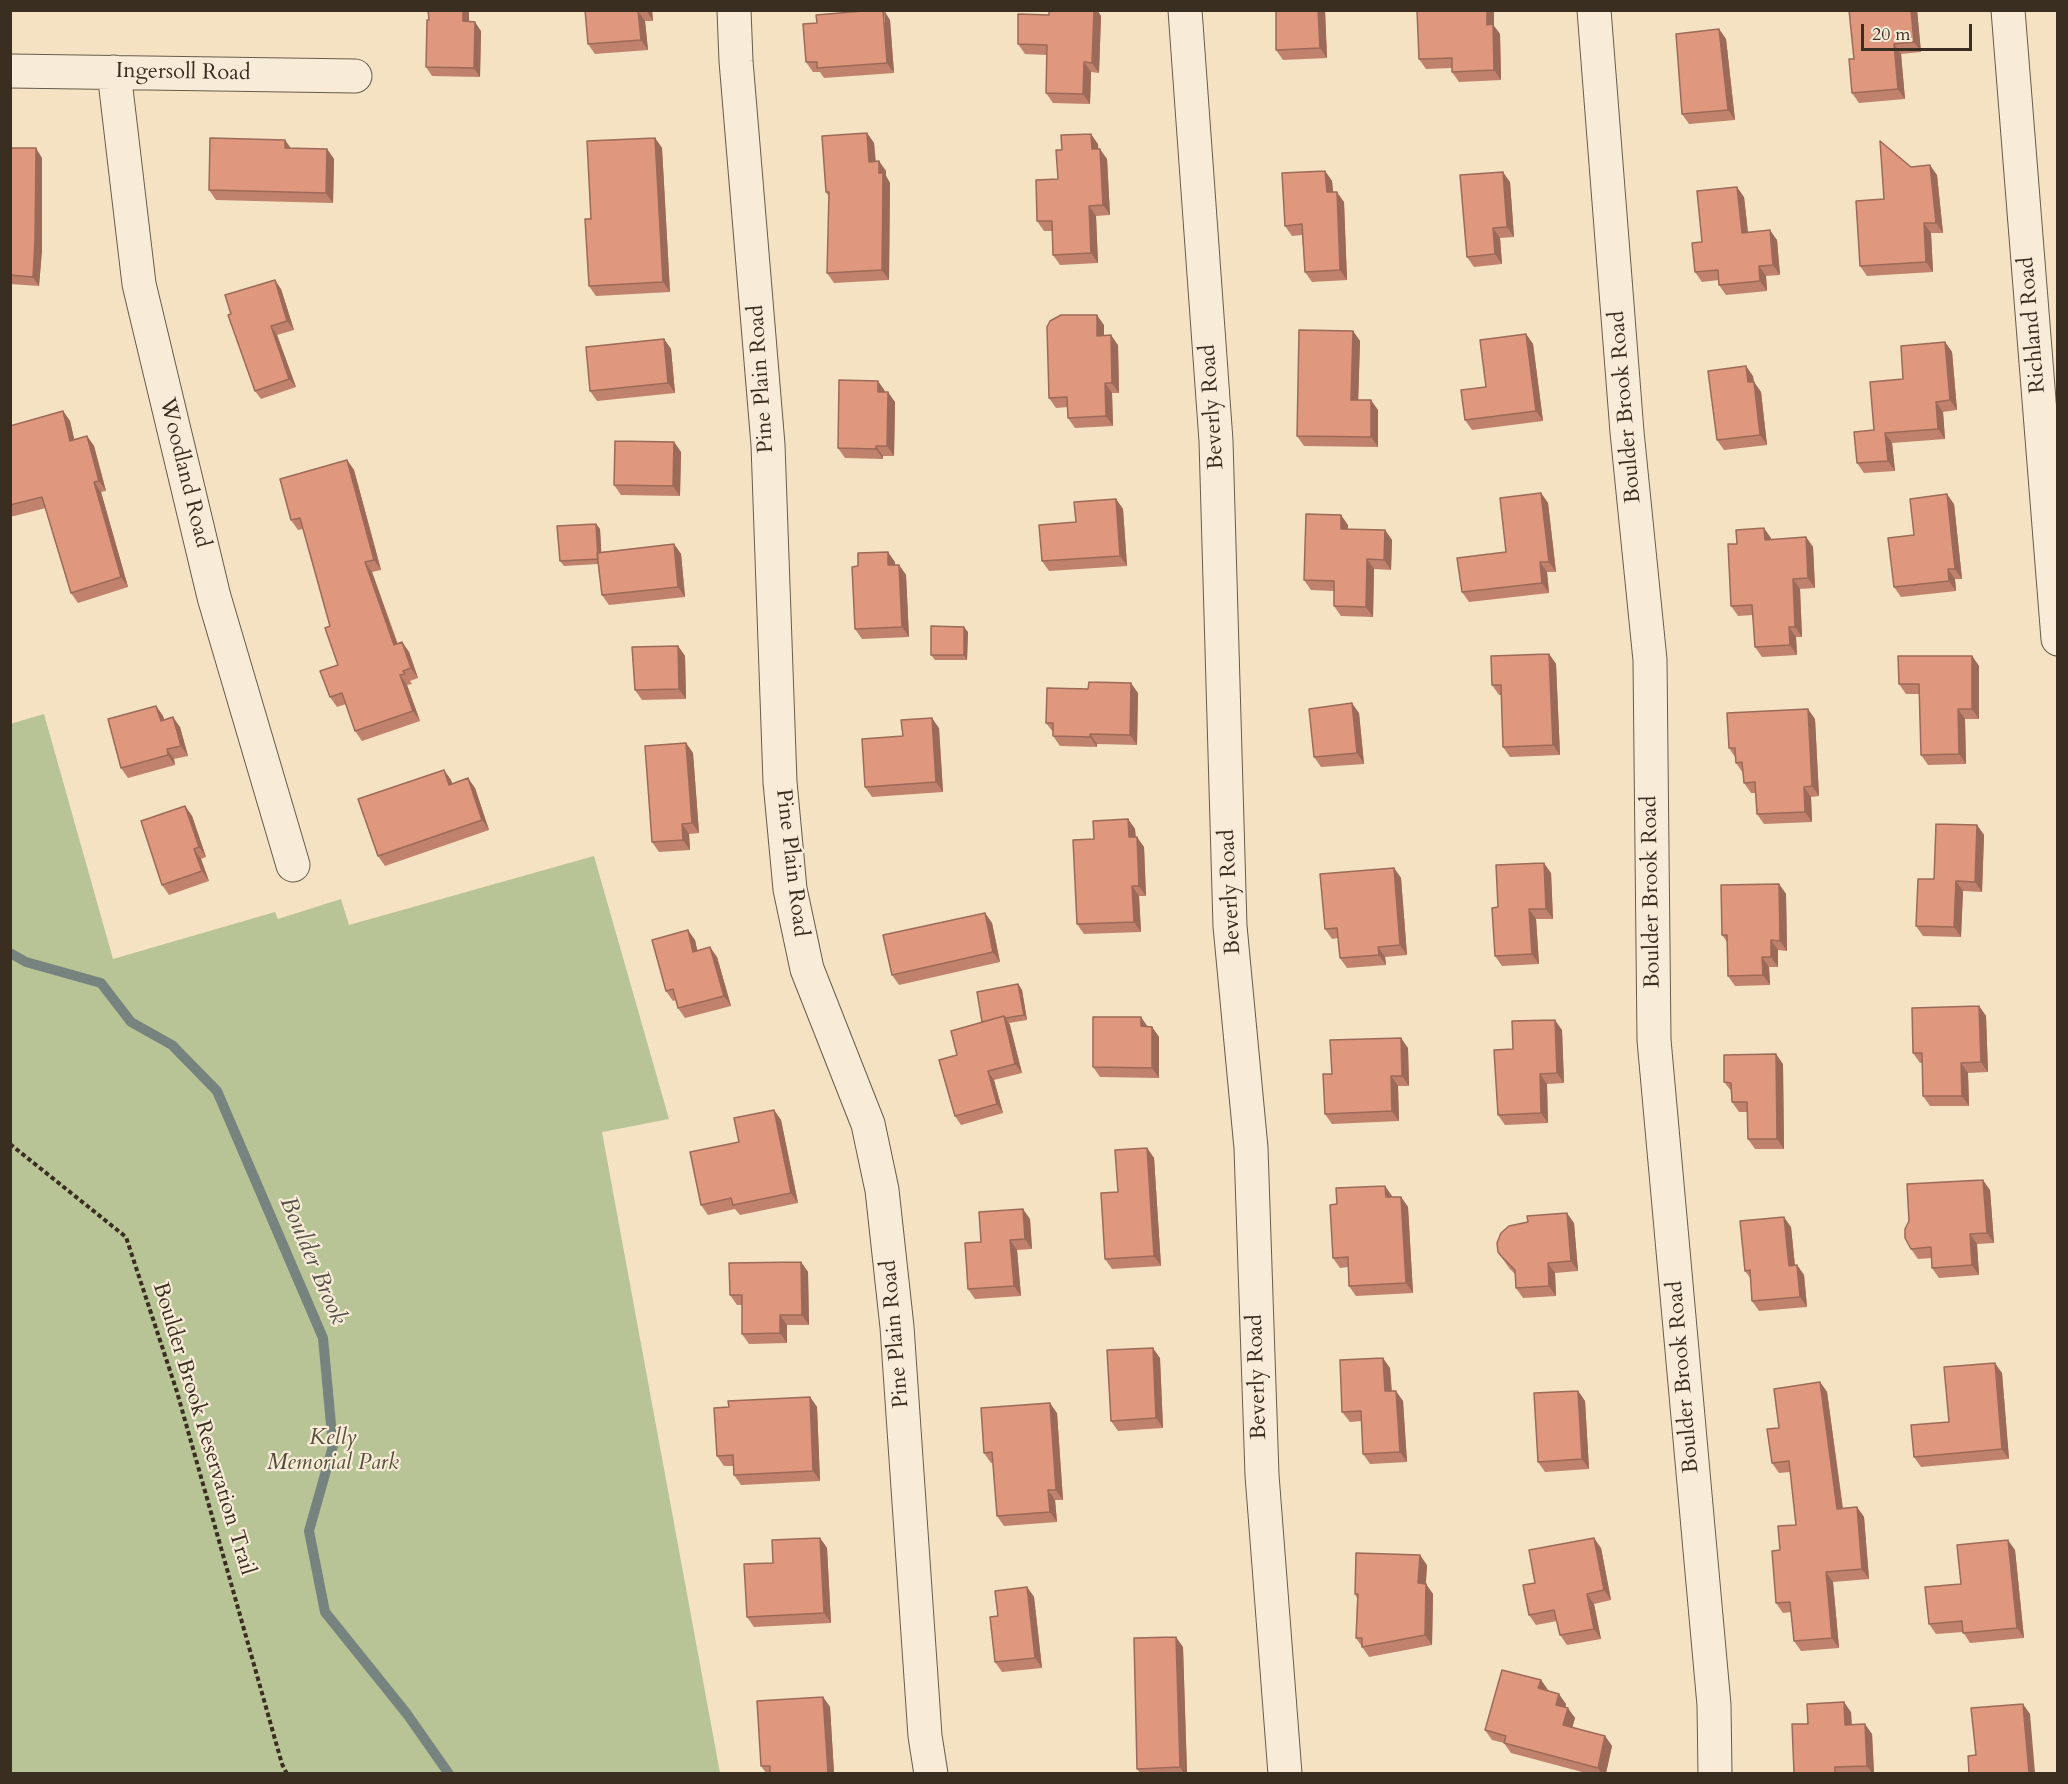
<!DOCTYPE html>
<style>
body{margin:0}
#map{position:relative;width:2068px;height:1784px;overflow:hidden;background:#f4e2c3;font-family:Cardo,serif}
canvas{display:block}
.frame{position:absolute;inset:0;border:12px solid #3a2e21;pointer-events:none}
.scale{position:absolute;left:1861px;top:24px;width:111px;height:27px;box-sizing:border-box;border:3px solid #3a2e21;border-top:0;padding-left:8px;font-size:18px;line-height:21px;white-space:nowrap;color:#3a2e21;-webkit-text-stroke:4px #f8ecd8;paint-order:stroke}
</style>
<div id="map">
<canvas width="2068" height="1784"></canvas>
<div class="frame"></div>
<div class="scale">20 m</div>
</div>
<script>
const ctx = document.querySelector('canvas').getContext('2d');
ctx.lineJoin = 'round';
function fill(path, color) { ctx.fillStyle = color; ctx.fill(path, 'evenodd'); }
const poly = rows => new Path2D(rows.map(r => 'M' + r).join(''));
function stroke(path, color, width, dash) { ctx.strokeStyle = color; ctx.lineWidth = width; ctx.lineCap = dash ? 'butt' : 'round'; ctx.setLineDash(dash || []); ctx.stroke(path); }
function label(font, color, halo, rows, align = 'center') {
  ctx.font = font + ' Cardo,serif'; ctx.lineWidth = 4.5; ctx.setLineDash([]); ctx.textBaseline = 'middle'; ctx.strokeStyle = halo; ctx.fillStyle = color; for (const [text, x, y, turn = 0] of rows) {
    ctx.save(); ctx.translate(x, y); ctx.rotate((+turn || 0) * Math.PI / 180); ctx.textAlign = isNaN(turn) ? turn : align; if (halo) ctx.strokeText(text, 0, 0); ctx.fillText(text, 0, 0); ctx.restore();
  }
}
fill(poly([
 [44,714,113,959,275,912,278,919,341,899,349,925,594,856,669,1119,602,1132,720,1773,11,1773,10,724]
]), '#b9c496');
stroke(poly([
 [10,953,26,962,101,983,131,1022,172,1045,217,1091,323,1338,333,1446,309,1531,325,1612,407,1714,449,1774]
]), '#77837f', 10);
const minor = poly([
 [734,10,736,61,768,445,780,782,790,889,807,969,868,1124,882,1190,897,1327,925,1736,931,1774],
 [1185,10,1216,441,1230,926,1251,1148,1262,1475,1285,1774],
 [1594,10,1627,432,1650,660,1654,1040,1714,1705,1715,1774],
 [2008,10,2058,639],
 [10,71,355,76],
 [114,72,139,284,214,597,293,865]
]);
stroke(minor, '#685b4a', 35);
stroke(poly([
 [10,1144,126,1237,177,1392,282,1764,287,1774]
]), '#3a2e21', 4, [4.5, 3]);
stroke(minor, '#f8ecd8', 33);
fill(poly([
 [585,10,652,10,653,21,645,21,648,50,595,54,588,44],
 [1097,10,1101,16,1099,73,1091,72,1090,104,1053,103,1046,93,1047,55,1025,54,1018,44,1049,15],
 [1276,10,1325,10,1327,58,1283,60,1276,50],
 [1417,10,1494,10,1494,26,1500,34,1501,80,1459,82,1452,72,1452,68,1426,69,1419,59],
 [1917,10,1921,52,1901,54,1905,99,1859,103,1852,93,1854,59],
 [429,20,469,22,481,31,480,77,432,76,426,67],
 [890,20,894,73,824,78,820,72,813,72,806,62],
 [1719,29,1726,39,1735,120,1689,124,1682,114],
 [867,133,874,143,876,161,886,171,886,176,890,183,889,280,834,283,827,273,829,197,826,192],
 [655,138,662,148,670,292,596,296,589,286,591,219],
 [285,140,291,149,327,149,334,159,333,203,216,200,209,190],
 [1098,144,1098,149,1107,159,1110,215,1096,216,1098,263,1060,265,1053,255,1052,231,1044,231,1037,221,1058,179,1062,150],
 [10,148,42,158,42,250,39,286,10,284],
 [1911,167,1937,175,1943,233,1931,233,1933,272,1867,276,1860,266,1884,199],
 [1325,171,1332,181,1333,192,1344,202,1347,280,1312,282,1305,272,1302,235,1292,236,1285,226],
 [1510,182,1514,237,1500,238,1502,264,1474,267,1467,257],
 [1744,197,1748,232,1777,240,1780,275,1766,276,1767,291,1726,295,1719,285,1719,280,1702,282,1695,272,1702,242],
 [281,289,294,330,277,335,296,387,261,399,255,391,231,314],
 [1104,325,1104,335,1118,345,1119,393,1112,393,1113,426,1075,428,1068,418,1068,407,1056,408,1049,398],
 [1353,331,1360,341,1358,400,1378,410,1378,447,1304,446,1297,436],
 [1526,334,1533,344,1543,421,1472,430,1465,420,1486,387],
 [664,339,671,349,675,393,597,401,590,391],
 [1945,342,1952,352,1957,410,1943,412,1945,439,1892,443,1895,471,1864,473,1857,463,1874,430,1903,379],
 [1753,376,1754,382,1761,392,1767,445,1724,450,1717,440],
 [885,391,885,392,895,402,894,456,883,456,883,459,845,458,838,448],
 [63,411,70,421,74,439,87,436,94,446,106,491,101,492,128,587,78,603,71,593,46,508,10,517,10,426],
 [674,442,681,452,680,496,621,495,614,485],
 [347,460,354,470,381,570,372,572,398,644,402,642,409,652,418,678,410,681,412,684,407,685,420,721,362,741,355,731,346,704,337,707,330,697,338,665,330,626,303,529,298,530,291,520],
 [1541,493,1548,503,1556,572,1547,572,1549,593,1469,602,1462,592,1506,552],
 [1116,499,1123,509,1127,566,1049,571,1042,561,1076,522],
 [1954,504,1962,579,1955,579,1956,591,1901,597,1894,587,1914,535],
 [596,524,600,529,601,552,674,544,681,554,685,597,609,605,602,595,598,564,564,566,560,561],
 [1348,525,1348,529,1385,530,1392,540,1391,570,1374,569,1373,617,1341,616,1334,606,1334,591,1311,590,1304,580],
 [1806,537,1813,547,1815,588,1800,589,1802,637,1796,637,1797,655,1762,657,1755,647,1753,615,1738,616,1731,606,1737,544,1771,538,1771,540],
 [895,562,895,565,899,565,906,575,909,637,862,639,855,629,858,566],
 [968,632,967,660,935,660,931,655],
 [678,646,685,656,686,699,642,700,635,690],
 [1549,654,1556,664,1560,755,1510,757,1503,747,1501,695,1499,695,1492,685],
 [1972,656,1979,666,1979,719,1965,719,1966,764,1928,765,1921,755,1919,694,1906,694,1899,684],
 [1138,693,1137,745,1097,744,1097,747,1060,746,1053,736,1053,732,1046,723],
 [156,706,163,716,164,720,180,727,188,756,174,759,175,765,128,778,121,768],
 [1359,713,1364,764,1321,767,1314,757],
 [1815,719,1819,796,1811,797,1812,822,1764,824,1757,814,1755,793,1751,793,1744,783,1743,773,1736,763,1735,757,1729,748],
 [939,728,943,792,872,797,865,787,903,736],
 [686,743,693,753,699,833,689,834,690,850,659,852,652,842],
 [444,770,451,780,452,784,475,788,489,830,385,866,378,856],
 [185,806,192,816,206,857,201,859,209,881,169,895,162,885],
 [1128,819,1135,829,1136,837,1144,847,1146,896,1139,896,1141,932,1084,934,1077,924,1094,839],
 [1977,825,1984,835,1982,892,1963,891,1961,937,1923,936,1916,926,1934,879],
 [1394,868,1401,878,1407,955,1385,957,1386,965,1347,968,1340,958,1338,938,1332,939,1325,929],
 [1551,873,1553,919,1536,919,1539,964,1502,966,1495,956,1498,907],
 [1779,884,1786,894,1787,951,1778,950,1778,967,1769,967,1770,985,1735,986,1728,976,1727,942,1722,935],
 [985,913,992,923,1000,962,899,985,892,975],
 [695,940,697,951,717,957,731,1006,685,1018,678,1008,676,1000,673,1001,666,991],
 [1018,984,1022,990,1027,1020,1009,1023,1022,1073,994,1080,1003,1113,961,1125,955,1116,957,1055,982,1022],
 [1979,1006,1986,1016,1988,1072,1968,1073,1969,1106,1930,1106,1923,1096,1922,1063,1920,1063,1913,1053],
 [1148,1026,1152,1027,1159,1037,1159,1078,1100,1077,1093,1067],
 [1562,1030,1564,1083,1547,1084,1548,1123,1505,1125,1498,1115,1513,1049],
 [1408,1048,1409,1086,1398,1086,1399,1121,1332,1124,1325,1114,1332,1074],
 [1783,1064,1784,1149,1755,1149,1748,1139,1748,1112,1739,1112,1732,1102,1732,1092,1724,1082],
 [774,1110,781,1120,798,1203,740,1215,735,1209,708,1215,701,1205,739,1142],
 [1147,1148,1154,1158,1161,1266,1112,1269,1105,1259,1118,1192],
 [1385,1186,1392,1197,1401,1197,1408,1207,1413,1293,1356,1296,1349,1286,1348,1267,1340,1268,1333,1258,1337,1204],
 [1990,1190,1994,1243,1977,1244,1979,1275,1939,1278,1932,1268,1932,1258,1918,1259,1911,1249],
 [1030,1219,1032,1249,1017,1250,1021,1296,975,1299,968,1289,981,1242],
 [1528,1222,1574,1223,1578,1271,1555,1273,1556,1296,1523,1298,1516,1288,1515,1274,1509,1268,1498,1252],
 [1791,1227,1795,1266,1797,1265,1804,1275,1807,1307,1759,1311,1752,1301,1751,1279,1745,1271],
 [801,1262,808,1272,809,1325,787,1325,787,1343,749,1344,742,1334,742,1305,737,1305,730,1295],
 [1160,1358,1163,1428,1118,1431,1111,1421],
 [1390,1368,1392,1391,1403,1401,1407,1462,1370,1464,1363,1454,1362,1421,1350,1422,1342,1412],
 [2002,1373,2009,1459,1921,1467,1914,1457,1949,1422],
 [1820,1382,1827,1392,1843,1508,1857,1507,1864,1517,1869,1579,1833,1582,1839,1648,1801,1651,1794,1641,1791,1612,1783,1613,1776,1603,1780,1550,1796,1525,1790,1472,1779,1473,1772,1463,1779,1428],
 [1578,1391,1585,1401,1589,1469,1545,1472,1538,1462],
 [810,1397,817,1407,820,1481,741,1485,734,1475,733,1466,724,1466,717,1456,729,1407],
 [1057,1413,1063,1500,1055,1500,1057,1522,1004,1526,997,1516,993,1463,991,1463,984,1453],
 [820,1538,827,1548,831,1623,754,1627,747,1617,773,1563],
 [1601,1548,1611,1600,1594,1604,1601,1639,1567,1645,1560,1635,1557,1621,1536,1625,1529,1615,1535,1583],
 [2015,1550,2024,1638,1970,1643,1963,1632,1936,1634,1929,1624,1961,1584],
 [1427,1565,1426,1584,1433,1594,1432,1645,1369,1657,1356,1638,1357,1598,1355,1594],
 [1027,1587,1034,1597,1042,1668,1002,1672,995,1662,998,1616],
 [1183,1647,1187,1773,1140,1773,1137,1769],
 [1541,1680,1548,1690,1566,1704,1565,1708,1575,1718,1572,1728,1605,1736,1612,1746,1606,1773,1586,1773,1511,1753,1504,1743,1492,1740,1485,1730],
 [823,1697,830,1707,834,1773,766,1773,761,1766],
 [1851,1712,1852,1725,1872,1734,1874,1773,1794,1773,1808,1724]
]), '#c0826c');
fill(poly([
 [463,10,469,10,469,30,463,21],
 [646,10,652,10,653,21],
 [884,10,890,20,894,73,887,63],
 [1094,10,1097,10,1101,16,1099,73,1092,63],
 [1318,10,1325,10,1327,58,1320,48],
 [1487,10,1494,10,1494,26,1500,34,1501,80,1494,70,1487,25],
 [1911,10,1917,10,1921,52,1914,42],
 [638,11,645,21,648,50,641,40],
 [475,22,481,31,480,77,474,68],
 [1719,29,1726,39,1735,120,1728,110],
 [1894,44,1901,54,1905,99,1898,89],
 [1084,62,1091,72,1090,104,1083,94],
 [867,133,874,143,876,172,869,162],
 [1091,134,1098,144,1099,159,1092,149],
 [655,138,662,148,670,292,663,282],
 [285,140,292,150,285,148],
 [36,148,42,158,42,250,39,286,33,277],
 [327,149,334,159,333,203,326,193],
 [1100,149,1107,159,1110,215,1103,205],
 [879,161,886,171,886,176,890,183,889,280,882,270],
 [1930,165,1937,175,1943,233,1936,223],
 [1325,171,1332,181,1334,202,1327,192],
 [1503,172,1510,182,1514,237,1507,227],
 [1737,187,1744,197,1749,243,1742,233],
 [1337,192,1344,202,1347,280,1340,270],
 [1089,206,1096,216,1098,263,1091,253],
 [1924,223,1931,233,1933,272,1926,262],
 [1493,228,1500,238,1502,264,1495,254],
 [1770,230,1777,240,1780,275,1773,265],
 [1759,266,1766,276,1767,291,1760,281],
 [275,280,281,289,294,330,287,321],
 [1097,315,1104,325,1104,346,1097,336],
 [271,326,277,335,296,387,289,379],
 [1353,331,1360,341,1358,410,1351,400],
 [1526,334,1533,344,1543,421,1536,411],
 [1111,335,1118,345,1119,393,1112,383],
 [664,339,671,349,675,393,668,383],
 [1945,342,1952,352,1957,410,1950,400],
 [1746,366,1753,376,1755,392,1748,382],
 [878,381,885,391,885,402,878,392],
 [1754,382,1761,392,1767,445,1760,435],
 [1105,383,1112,393,1113,426,1106,416],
 [888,392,895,402,894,456,887,446],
 [1371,400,1378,410,1378,447,1371,437],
 [1936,402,1943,412,1945,439,1938,429],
 [63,411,70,421,77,451,70,441],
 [1885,433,1892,443,1895,471,1888,461],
 [87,436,94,446,106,491,99,481],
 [674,442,681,452,680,496,673,486],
 [876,446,883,456,883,459,876,449],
 [347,460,354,470,381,570,374,560],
 [94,482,101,492,128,587,121,577],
 [1541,493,1548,503,1556,572,1549,562],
 [1947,494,1954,504,1962,579,1955,569],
 [1116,499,1123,509,1127,566,1120,556],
 [1341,515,1348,525,1348,539,1341,529],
 [596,524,600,529,602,564,599,558],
 [1764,528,1771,538,1772,550,1765,540],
 [1385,530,1392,540,1391,570,1384,560],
 [1806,537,1813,547,1815,588,1808,578],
 [674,544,681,554,685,597,678,587],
 [888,552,895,562,895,575,888,565],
 [1367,559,1374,569,1373,617,1366,607],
 [365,562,372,572,401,655,394,645],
 [1540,562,1547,572,1549,593,1542,583],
 [899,565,906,575,909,637,902,627],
 [1948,569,1955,579,1956,591,1949,581],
 [1793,579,1800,589,1802,637,1795,627],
 [964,627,968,632,967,660,964,655],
 [1789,627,1796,637,1797,655,1790,645],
 [402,642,409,652,418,678,411,668],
 [678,646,685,656,686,699,679,689],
 [1549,654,1556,664,1560,755,1553,745],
 [1972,656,1979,666,1979,719,1972,709],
 [400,675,407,685,420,721,413,711],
 [1131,683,1138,693,1137,745,1130,735],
 [1352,703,1359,713,1364,764,1357,753],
 [156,706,163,716,168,731,161,721],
 [1808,709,1815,719,1819,796,1812,786],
 [1958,709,1965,719,1966,764,1959,754],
 [173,717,180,727,188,756,181,746],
 [932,718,939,728,943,792,936,782],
 [1090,734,1097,744,1097,747,1090,737],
 [686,743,693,753,699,833,692,823],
 [167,749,174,759,175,765,168,755],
 [444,770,451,780,456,795,449,785],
 [468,778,475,788,489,830,482,820],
 [1804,787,1811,797,1812,822,1805,812],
 [185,806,192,816,206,857,199,847],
 [1128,819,1135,829,1136,847,1129,837],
 [682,824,689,834,690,850,683,840],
 [1977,825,1984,835,1982,892,1975,882],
 [1137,837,1144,847,1146,896,1139,886],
 [194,849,201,859,209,881,202,871],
 [1544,863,1551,873,1553,919,1546,909],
 [1394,868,1401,878,1407,955,1400,945],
 [1956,881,1963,891,1961,937,1954,927],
 [1779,884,1786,894,1787,951,1780,941],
 [1132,886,1139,896,1141,932,1134,922],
 [1529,909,1536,919,1539,964,1532,954],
 [985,913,992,923,1000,962,993,952],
 [688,930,695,940,700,962,693,952],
 [1771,940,1778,950,1778,967,1771,957],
 [710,947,717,957,731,1006,724,996],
 [1378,947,1385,957,1386,965,1379,955],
 [1762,957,1769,967,1770,985,1763,975],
 [1018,984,1022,990,1027,1020,1024,1015],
 [1979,1006,1986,1016,1988,1072,1981,1062],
 [1004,1016,1010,1025,1022,1073,1015,1064],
 [1141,1017,1148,1027,1141,1026],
 [1555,1020,1562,1030,1564,1083,1557,1073],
 [1152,1027,1159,1037,1159,1078,1152,1068],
 [1401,1038,1408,1048,1409,1086,1402,1076],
 [1776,1054,1783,1064,1784,1149,1777,1139],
 [1961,1063,1968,1073,1969,1106,1962,1096],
 [988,1071,994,1080,1003,1113,997,1104],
 [1540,1074,1547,1084,1548,1123,1541,1113],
 [1391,1076,1398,1086,1399,1121,1392,1111],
 [774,1110,781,1120,798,1203,791,1193],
 [1147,1148,1154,1158,1161,1266,1154,1256],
 [1983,1180,1990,1190,1994,1243,1987,1233],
 [1385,1186,1392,1196,1393,1207,1386,1197],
 [1401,1197,1408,1207,1413,1293,1406,1283],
 [1023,1209,1030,1219,1032,1249,1025,1239],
 [1567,1213,1574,1223,1578,1271,1571,1261],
 [1784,1217,1791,1227,1796,1276,1789,1266],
 [1970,1234,1977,1244,1979,1275,1972,1265],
 [1010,1240,1017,1250,1021,1296,1014,1286],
 [801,1262,808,1272,809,1325,802,1315],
 [1548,1263,1555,1273,1556,1296,1549,1286],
 [1797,1265,1804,1275,1807,1307,1800,1297],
 [780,1315,787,1325,787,1343,780,1333],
 [1153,1348,1160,1358,1163,1428,1156,1418],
 [1383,1358,1390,1368,1392,1401,1385,1391],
 [1995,1363,2002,1373,2009,1459,2002,1449],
 [1820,1382,1827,1392,1844,1519,1837,1509],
 [1396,1391,1403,1401,1407,1462,1400,1452],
 [1578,1391,1585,1401,1589,1469,1582,1459],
 [810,1397,817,1407,820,1481,813,1471],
 [1050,1403,1057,1413,1063,1500,1056,1490],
 [1048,1490,1055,1500,1057,1522,1050,1512],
 [1857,1507,1864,1517,1869,1579,1862,1569],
 [820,1538,827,1548,831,1623,824,1613],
 [1594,1538,1601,1548,1611,1600,1604,1590],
 [2008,1540,2015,1550,2024,1638,2017,1628],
 [1420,1555,1427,1565,1425,1593,1418,1583],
 [1826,1572,1833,1582,1839,1648,1832,1638],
 [1426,1584,1433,1594,1432,1645,1425,1635],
 [1027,1587,1034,1597,1042,1668,1035,1658],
 [1587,1594,1594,1604,1601,1639,1594,1629],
 [1176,1637,1183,1647,1187,1773,1184,1773,1180,1767],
 [1541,1680,1548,1690,1538,1688],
 [1559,1694,1566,1704,1563,1715,1556,1705],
 [823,1697,830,1707,834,1773,828,1773],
 [1844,1702,1851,1712,1852,1735,1845,1725],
 [2023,1704,2030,1714,2035,1773,2029,1773],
 [1568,1708,1575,1718,1570,1735,1563,1725],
 [1865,1724,1872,1734,1874,1773,1872,1773,1867,1766],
 [1605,1736,1612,1746,1606,1773,1601,1773,1598,1768]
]), '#9c6a58');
const building = poly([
 [428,10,463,10,463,21,475,22,474,68,426,67,427,20,429,20,428,10],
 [585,10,646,10,638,11,641,40,588,44,585,10],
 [875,10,883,10,887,63,817,68,817,62,806,62,803,24,817,23,816,15,875,10],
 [1049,10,1094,10,1092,63,1084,62,1083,94,1046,93,1047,45,1018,44,1018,14,1049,15,1049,10],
 [1276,10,1318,10,1320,48,1276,50,1276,10],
 [1417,10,1487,10,1487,25,1493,24,1494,70,1452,72,1452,58,1419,59,1417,10],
 [1849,10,1911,10,1914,42,1894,44,1898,89,1852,93,1849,59,1854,59,1849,10],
 [1719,29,1728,110,1682,114,1676,34,1719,29],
 [867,133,869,162,879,161,879,173,883,173,882,270,827,273,829,192,826,192,822,136,867,133],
 [1091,134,1092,149,1100,149,1103,205,1089,206,1091,253,1053,255,1052,221,1037,221,1036,180,1058,179,1056,150,1062,150,1061,135,1091,134],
 [210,138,285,140,285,148,327,149,326,193,209,190,210,138],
 [655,138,663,282,589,286,585,219,591,219,587,141,655,138],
 [1880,141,1911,167,1930,165,1936,223,1924,223,1926,262,1860,266,1856,201,1884,199,1880,141],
 [10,148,36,148,35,240,33,277,10,275,10,148],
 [1325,171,1327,192,1337,192,1340,270,1305,272,1302,224,1285,226,1282,173,1325,171],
 [1503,172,1507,227,1493,228,1495,254,1467,257,1460,175,1503,172],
 [1737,187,1742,233,1770,230,1773,265,1759,266,1760,281,1719,285,1718,270,1695,272,1692,243,1702,242,1697,191,1737,187],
 [275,280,287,321,271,326,289,379,255,391,228,315,231,314,225,295,275,280],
 [1061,315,1097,315,1097,336,1111,335,1112,383,1105,383,1106,416,1068,418,1067,397,1049,398,1047,327,1050,321,1061,315],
 [1299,330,1353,331,1351,400,1371,400,1371,437,1297,436,1299,330],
 [1526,334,1536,411,1465,420,1461,390,1486,387,1480,340,1526,334],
 [664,339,668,383,590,391,586,347,664,339],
 [1945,342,1950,400,1936,402,1938,429,1885,433,1888,461,1857,463,1854,432,1874,430,1870,382,1903,379,1901,346,1945,342],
 [1746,366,1748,382,1754,382,1760,435,1717,440,1708,371,1746,366],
 [839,380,878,381,878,392,888,392,887,446,876,446,876,449,838,448,839,380],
 [63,411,70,441,87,436,99,481,94,482,121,577,71,593,42,497,10,505,10,426,63,411],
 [615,441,674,442,673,486,614,485,615,441],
 [347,460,374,560,365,562,394,645,402,642,411,668,403,671,405,674,400,675,413,711,355,731,342,693,330,697,320,671,338,665,325,628,330,626,300,518,291,520,280,479,347,460],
 [1541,493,1549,562,1540,562,1542,583,1462,592,1457,558,1506,552,1500,498,1541,493],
 [1947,494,1955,569,1948,569,1949,581,1894,587,1888,538,1914,535,1910,499,1947,494],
 [1116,499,1120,556,1042,561,1039,525,1076,522,1074,502,1116,499],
 [1306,514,1341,515,1341,529,1385,530,1384,560,1367,559,1366,607,1334,606,1334,581,1304,580,1306,514],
 [596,524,598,559,560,561,557,526,596,524],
 [1764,528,1765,540,1806,537,1808,578,1793,579,1795,627,1789,627,1790,645,1755,647,1752,605,1731,606,1728,544,1737,544,1736,530,1764,528],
 [674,544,678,587,602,595,597,553,674,544],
 [888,552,888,565,899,565,902,627,855,629,852,567,858,566,858,553,888,552],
 [931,626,964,627,964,655,931,655,931,626],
 [678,646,679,689,635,690,632,647,678,646],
 [1549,654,1553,745,1503,747,1501,685,1492,685,1491,656,1549,654],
 [1898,656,1972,656,1972,709,1958,709,1959,754,1921,755,1919,684,1899,684,1898,656],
 [1089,682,1131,683,1130,735,1090,734,1090,737,1053,736,1053,723,1046,723,1047,688,1088,689,1089,682],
 [1352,703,1357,753,1314,757,1309,709,1352,703],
 [156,706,161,721,173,717,181,746,167,749,168,755,121,768,108,719,156,706],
 [1808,709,1812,786,1804,787,1805,812,1757,814,1755,782,1744,783,1742,762,1736,763,1735,748,1729,748,1727,713,1808,709],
 [932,718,936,782,865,787,862,739,903,736,901,720,932,718],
 [686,743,692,823,682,824,683,840,652,842,645,746,686,743],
 [444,770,449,785,468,778,482,820,378,856,358,799,444,770],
 [185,806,199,847,194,849,202,871,162,885,141,821,185,806],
 [1128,819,1129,837,1137,837,1139,886,1132,886,1134,922,1077,924,1073,840,1094,839,1093,821,1128,819],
 [1936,824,1977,825,1975,882,1956,881,1954,927,1916,926,1918,879,1934,879,1936,824],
 [1544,863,1546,909,1529,909,1532,954,1495,956,1492,908,1498,907,1496,865,1544,863],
 [1394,868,1400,945,1378,947,1379,955,1340,958,1337,928,1325,929,1320,874,1394,868],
 [1779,884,1780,941,1771,940,1771,957,1762,957,1763,975,1728,976,1727,935,1722,935,1721,885,1779,884],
 [985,913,993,952,892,975,883,935,985,913],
 [688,930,693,952,710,947,724,996,678,1008,673,989,666,991,652,940,688,930],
 [1018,984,1024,1015,1006,1018,1004,1016,982,1022,977,992,1018,984],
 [1979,1006,1981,1062,1961,1063,1962,1096,1923,1096,1922,1053,1913,1053,1912,1008,1979,1006],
 [1004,1016,1015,1064,988,1071,997,1104,955,1116,939,1060,957,1055,951,1031,1004,1016],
 [1093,1017,1141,1017,1141,1026,1152,1027,1152,1068,1093,1067,1093,1017],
 [1555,1020,1557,1073,1540,1074,1541,1113,1498,1115,1494,1050,1513,1049,1512,1021,1555,1020],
 [1401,1038,1402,1076,1391,1076,1392,1111,1325,1114,1323,1074,1332,1074,1330,1040,1401,1038],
 [1776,1054,1777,1139,1748,1139,1747,1102,1732,1102,1731,1083,1724,1082,1724,1055,1776,1054],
 [774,1110,791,1193,733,1205,731,1198,701,1205,690,1152,739,1142,734,1118,774,1110],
 [1147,1148,1154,1256,1105,1259,1101,1193,1118,1192,1115,1150,1147,1148],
 [1983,1180,1987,1233,1970,1234,1972,1265,1932,1268,1931,1247,1911,1249,1905,1238,1905,1229,1909,1221,1907,1184,1983,1180],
 [1385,1186,1386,1197,1401,1197,1406,1283,1349,1286,1348,1257,1333,1258,1330,1205,1337,1204,1336,1188,1385,1186],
 [1023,1209,1025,1239,1010,1240,1014,1286,968,1289,965,1243,981,1242,979,1212,1023,1209],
 [1567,1213,1571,1261,1548,1263,1549,1286,1516,1288,1515,1270,1502,1257,1498,1252,1497,1243,1501,1233,1509,1226,1528,1222,1527,1216,1567,1213],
 [1784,1217,1789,1266,1797,1265,1800,1297,1752,1301,1750,1270,1745,1271,1740,1221,1784,1217],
 [801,1262,802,1315,780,1315,780,1333,742,1334,742,1295,730,1295,729,1263,801,1262],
 [1153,1348,1156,1418,1111,1421,1107,1350,1153,1348],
 [1383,1358,1385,1391,1396,1391,1400,1452,1363,1454,1361,1411,1342,1412,1340,1360,1383,1358],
 [1995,1363,2002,1449,1914,1457,1911,1425,1949,1422,1944,1367,1995,1363],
 [1820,1382,1837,1509,1857,1507,1862,1569,1826,1572,1832,1638,1794,1641,1790,1602,1776,1603,1772,1551,1780,1550,1778,1526,1796,1525,1789,1461,1772,1463,1767,1429,1779,1428,1774,1389,1820,1382],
 [1578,1391,1582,1459,1538,1462,1534,1393,1578,1391],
 [810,1397,813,1471,734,1475,733,1455,717,1456,714,1408,729,1407,728,1401,810,1397],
 [1050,1403,1056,1490,1048,1490,1050,1512,997,1516,992,1452,984,1453,981,1408,1050,1403],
 [820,1538,824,1613,747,1617,744,1564,773,1563,772,1540,820,1538],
 [1594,1538,1604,1590,1587,1594,1594,1629,1560,1635,1554,1610,1529,1615,1523,1585,1535,1583,1529,1550,1594,1538],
 [2008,1540,2017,1628,1963,1633,1962,1621,1929,1624,1925,1587,1961,1584,1957,1545,2008,1540],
 [1356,1553,1420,1555,1418,1583,1426,1584,1425,1635,1362,1647,1362,1638,1356,1638,1358,1594,1355,1594,1356,1553],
 [1027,1587,1035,1658,995,1662,990,1617,998,1616,995,1591,1027,1587],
 [1176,1637,1180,1767,1137,1769,1134,1638,1176,1637],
 [1502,1670,1541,1680,1538,1688,1559,1694,1556,1705,1568,1708,1563,1725,1605,1736,1598,1768,1504,1743,1506,1736,1485,1730,1502,1670],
 [823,1697,828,1773,770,1773,770,1766,761,1766,757,1701,823,1697],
 [1844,1702,1845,1725,1865,1724,1867,1766,1835,1767,1835,1773,1794,1773,1792,1724,1808,1724,1807,1704,1844,1702],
 [2023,1704,2029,1773,1969,1773,1968,1756,1976,1755,1971,1708,2023,1704]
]);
fill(building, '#df977d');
stroke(building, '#9c6a58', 1.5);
label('22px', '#3a2e21', '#f8ecd8', [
 ["Ingersoll Road",183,73,1],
 ["Richland Road",2033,325,-95],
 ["Pine Plain Road",762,379,-94],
 ["Beverly Road",1213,407,-94],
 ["Boulder Brook Road",1626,407,-95],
 ["Woodland Road",184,473,76],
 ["Pine Plain Road",791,863,83],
 ["Beverly Road",1231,892,-93],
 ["Boulder Brook Road",1652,892,-91],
 ["Pine Plain Road",896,1334,-95],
 ["Beverly Road",1258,1377,-92],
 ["Boulder Brook Road",1684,1377,-95],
 ["Boulder Brook Reservation Trail",203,1429,73]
]);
label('italic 22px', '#534c38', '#f8ecd8', [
 ["Kelly",333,1439],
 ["Memorial Park",333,1464]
]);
label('italic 24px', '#545148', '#f8ecd8', [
 ["Boulder Brook",312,1261,67]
]);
</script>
